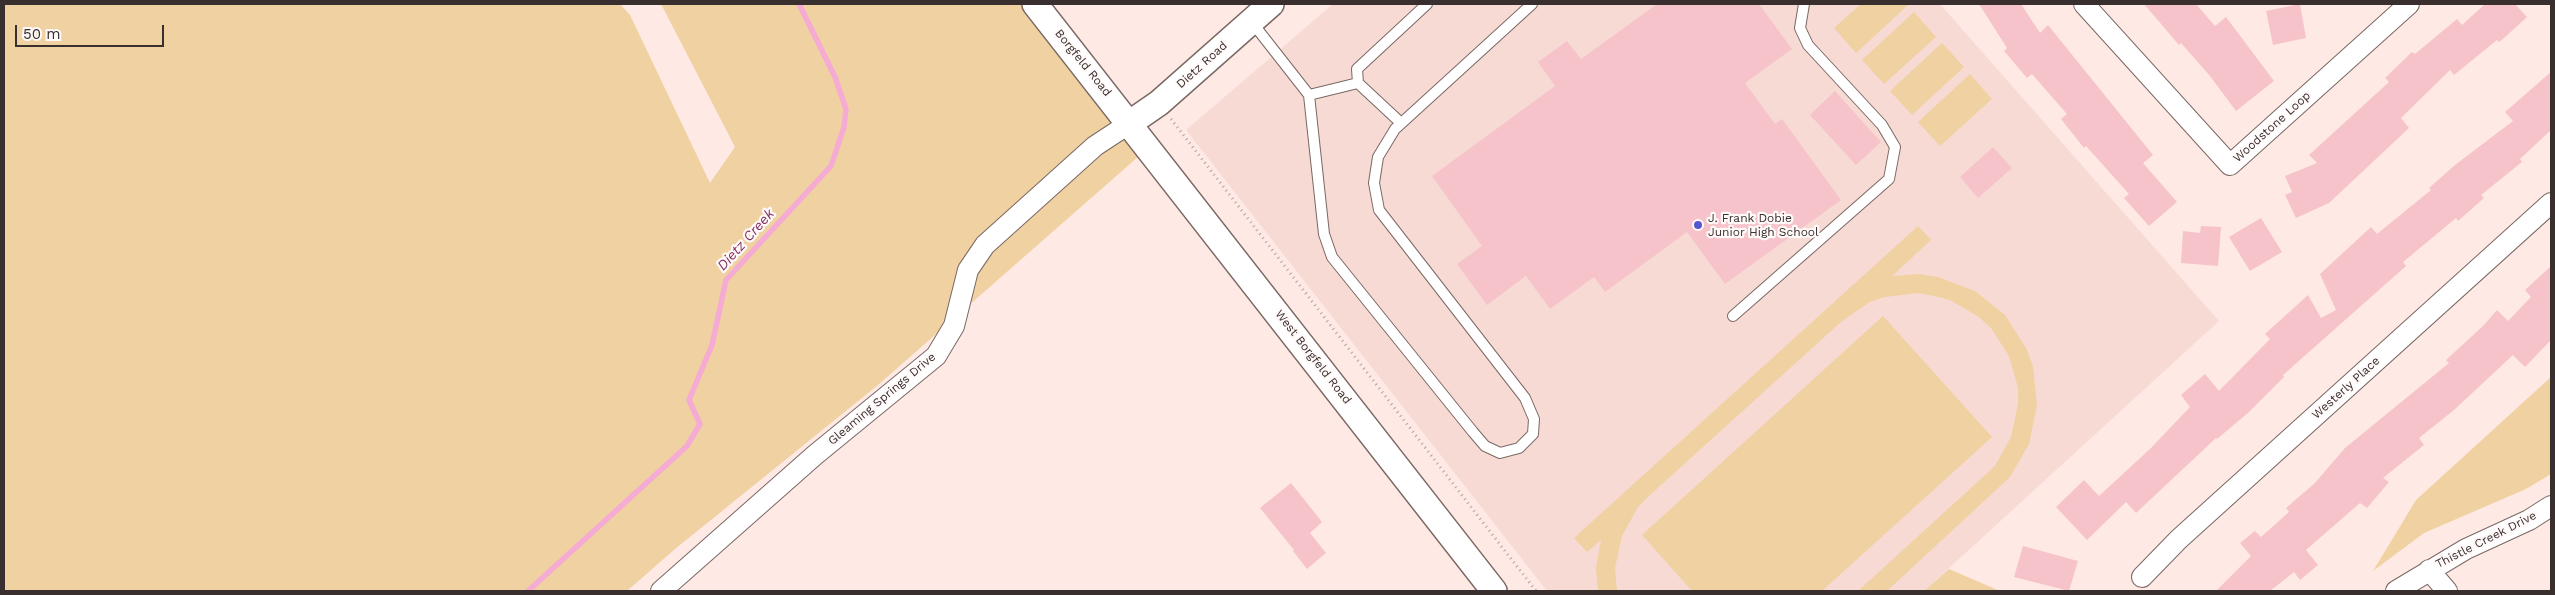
<!DOCTYPE html>
<style>
body{margin:0}
#map{position:relative;width:2555px;height:595px;overflow:hidden;background:#fee9e4;font-family:"Work Sans",sans-serif}
canvas{display:block}
.frame{position:absolute;inset:0;border:5px solid #382f2e;pointer-events:none}
.scale{position:absolute;left:15px;top:25px;width:149px;height:22px;box-sizing:border-box;border:2px solid #382f2e;border-top:0;padding-left:6px;font-size:15px;line-height:18px;white-space:nowrap;color:#382f2e;-webkit-text-stroke:4px #fffaf9;paint-order:stroke}
</style>
<div id="map">
<canvas width="2555" height="595"></canvas>
<div class="frame"></div>
<div class="scale">50 m</div>
</div>
<script>
const ctx = document.querySelector('canvas').getContext('2d');
ctx.lineJoin = 'round';
function fill(path, color) { ctx.fillStyle = color; ctx.fill(path, 'evenodd'); }
const poly = rows => new Path2D(rows.map(r => 'M' + r).join(''));
function stroke(path, color, width, dash) { ctx.strokeStyle = color; ctx.lineWidth = width; ctx.lineCap = dash ? 'butt' : 'round'; ctx.setLineDash(dash || []); ctx.stroke(path); }
function label(font, color, halo, rows, align = 'center') {
  ctx.font = font + ' "Work Sans",sans-serif'; ctx.lineWidth = 4.5; ctx.setLineDash([]); ctx.textBaseline = 'middle'; ctx.strokeStyle = halo; ctx.fillStyle = color; for (const [text, x, y, turn = 0] of rows) {
    ctx.save(); ctx.translate(x, y); ctx.rotate((+turn || 0) * Math.PI / 180); ctx.textAlign = isNaN(turn) ? turn : align; if (halo) ctx.strokeText(text, 0, 0); ctx.fillText(text, 0, 0); ctx.restore();
  }
}
fill(poly([
 [1333,4,1940,4,2219,321,1924,591,1547,591,1186,130]
]), '#f8dad5');
fill(poly([
 [4,4,620,4,630,15,710,183,735,147,661,4,1035,4,1147,149,878,385,675,549,627,591,4,591],
 [1861,4,1908,5,1856,53,1834,28],
 [1914,12,1936,37,1884,84,1862,60],
 [1942,43,1964,67,1912,115,1890,91],
 [1970,74,1992,99,1940,146,1918,122],
 [1918,226,1931,240,1892,276,1919,274,1938,277,1975,291,2005,315,2026,348,2033,366,2037,405,2029,444,2010,477,1887,591,1858,591,1995,466,2011,437,2018,404,2018,388,2009,356,1991,328,1979,317,1950,300,1934,296,1918,293,1885,297,1870,302,1842,321,1650,495,1638,507,1622,536,1615,568,1617,591,1598,591,1596,567,1601,540,1587,552,1574,538],
 [1883,316,1992,437,1822,591,1692,591,1642,535],
 [2551,377,2551,474,2526,489,2424,533,2373,571,2416,500],
 [1949,569,2000,591,1924,591]
]), '#f0d1a2');
stroke(poly([
 [528,591,687,446,700,424,689,400,712,345,726,280,831,166,844,127,846,109,835,77,799,4]
]), '#f5abd3', 5.5);
fill(poly([
 [1657,4,1759,4,1792,49,1745,83,1775,124,1782,119,1841,200,1725,284,1687,232,1605,292,1594,277,1550,309,1526,276,1487,305,1457,264,1482,246,1432,176,1555,86,1538,62,1567,41,1581,59],
 [1979,4,2021,4,2040,33,2048,25,2153,155,2143,163,2177,202,2149,226,2124,198,2129,194,2086,146,2084,148,2061,119,2067,114,2032,74,2027,78,2004,51,2007,48],
 [2144,4,2196,4,2215,26,2226,17,2274,81,2236,111,2210,76,2181,43,2179,45],
 [2300,4,2306,38,2273,45,2266,11],
 [2485,4,2515,4,2527,17,2503,39,2499,42,2497,40,2454,75,2450,70,2401,118,2409,128,2329,203,2296,218,2285,195,2292,192,2285,176,2317,163,2309,155,2389,82,2385,78,2412,52,2415,54,2457,19,2462,25],
 [2551,72,2551,130,2520,159,2522,162,2481,195,2484,198,2458,221,2456,218,2403,262,2406,266,2283,375,2284,377,2249,412,2217,439,2216,438,2136,513,2126,502,2087,540,2056,507,2084,480,2099,496,2151,448,2190,407,2181,395,2205,374,2219,391,2270,339,2265,334,2308,295,2321,318,2336,310,2320,274,2371,227,2377,234,2431,190,2429,188,2455,165,2513,121,2505,112],
 [1835,91,1881,142,1856,165,1810,115],
 [1993,147,2012,168,1978,198,1960,177],
 [2261,218,2282,252,2250,271,2229,237],
 [2201,226,2221,227,2218,266,2181,263,2183,231,2200,233],
 [2551,266,2551,340,2525,367,2513,355,2454,410,2419,438,2424,445,2383,478,2389,482,2367,508,2360,503,2306,550,2318,565,2300,580,2294,572,2270,591,2216,591,2251,556,2240,543,2255,531,2261,537,2289,512,2286,508,2315,483,2345,448,2449,363,2446,360,2483,326,2497,310,2508,321,2531,297,2525,290],
 [1291,483,1322,522,1310,533,1326,553,1307,569,1293,551,1294,550,1260,508],
 [2023,546,2078,561,2069,591,2014,577]
]), '#f6c3ca');
const service = poly([
 [1251,21,1309,95,1324,234,1332,257,1473,432,1485,446,1500,453,1519,448,1533,434,1534,419,1525,398,1379,210,1374,183,1378,157,1395,129,1532,4],
 [1358,83,1401,123],
 [1309,95,1358,83,1357,69,1427,4],
 [1733,316,1889,179,1895,147,1882,125,1808,45,1800,28,1804,4]
]);
const minor = poly([
 [2084,4,2230,165,2409,4],
 [2429,570,2447,591],
 [2142,577,2179,539,2551,203],
 [661,591,815,455,936,356,954,326,968,270,985,245,1095,146,1130,123],
 [2396,591,2466,549,2529,520,2551,506]
]);
const tertiary = poly([
 [1035,4,1494,591],
 [1130,123,1159,103,1271,4]
]);
stroke(service, '#7a6864', 12);
stroke(minor, '#7a6864', 22);
stroke(tertiary, '#7a6864', 28);
stroke(poly([
 [1171,119,1536,591]
]), '#b2a29e', 3, [1, 4]);
stroke(service, '#fff', 10);
stroke(minor, '#fff', 20);
stroke(tertiary, '#fff', 25);
for (const [x, y, r, color] of [
 [1698,225,5,"#5557ce"]
]) { const dot = new Path2D(); dot.arc(x, y, r, 0, 2 * Math.PI); ctx.fillStyle = color; ctx.fill(dot); stroke(dot, '#fffaf9', 2); }
label('12px', '#382f2e', '#fffaf9', [
 ["Borgfeld Road",1083,63,51],
 ["Dietz Road",1202,65,-42],
 ["Woodstone Loop",2272,127,-42],
 ["West Borgfeld Road",1313,357,52],
 ["Westerly Place",2346,388,-42],
 ["Gleaming Springs Drive",882,399,-40],
 ["Thistle Creek Drive",2486,540,-27]
]);
label('12px', '#382f2e', '#fffaf9', [
 ["J. Frank Dobie",1708,218],
 ["Junior High School",1708,232]
], 'left');
label('italic 14px', '#863265', '#fffaf9', [
 ["Dietz Creek",746,240,-48]
]);
</script>
